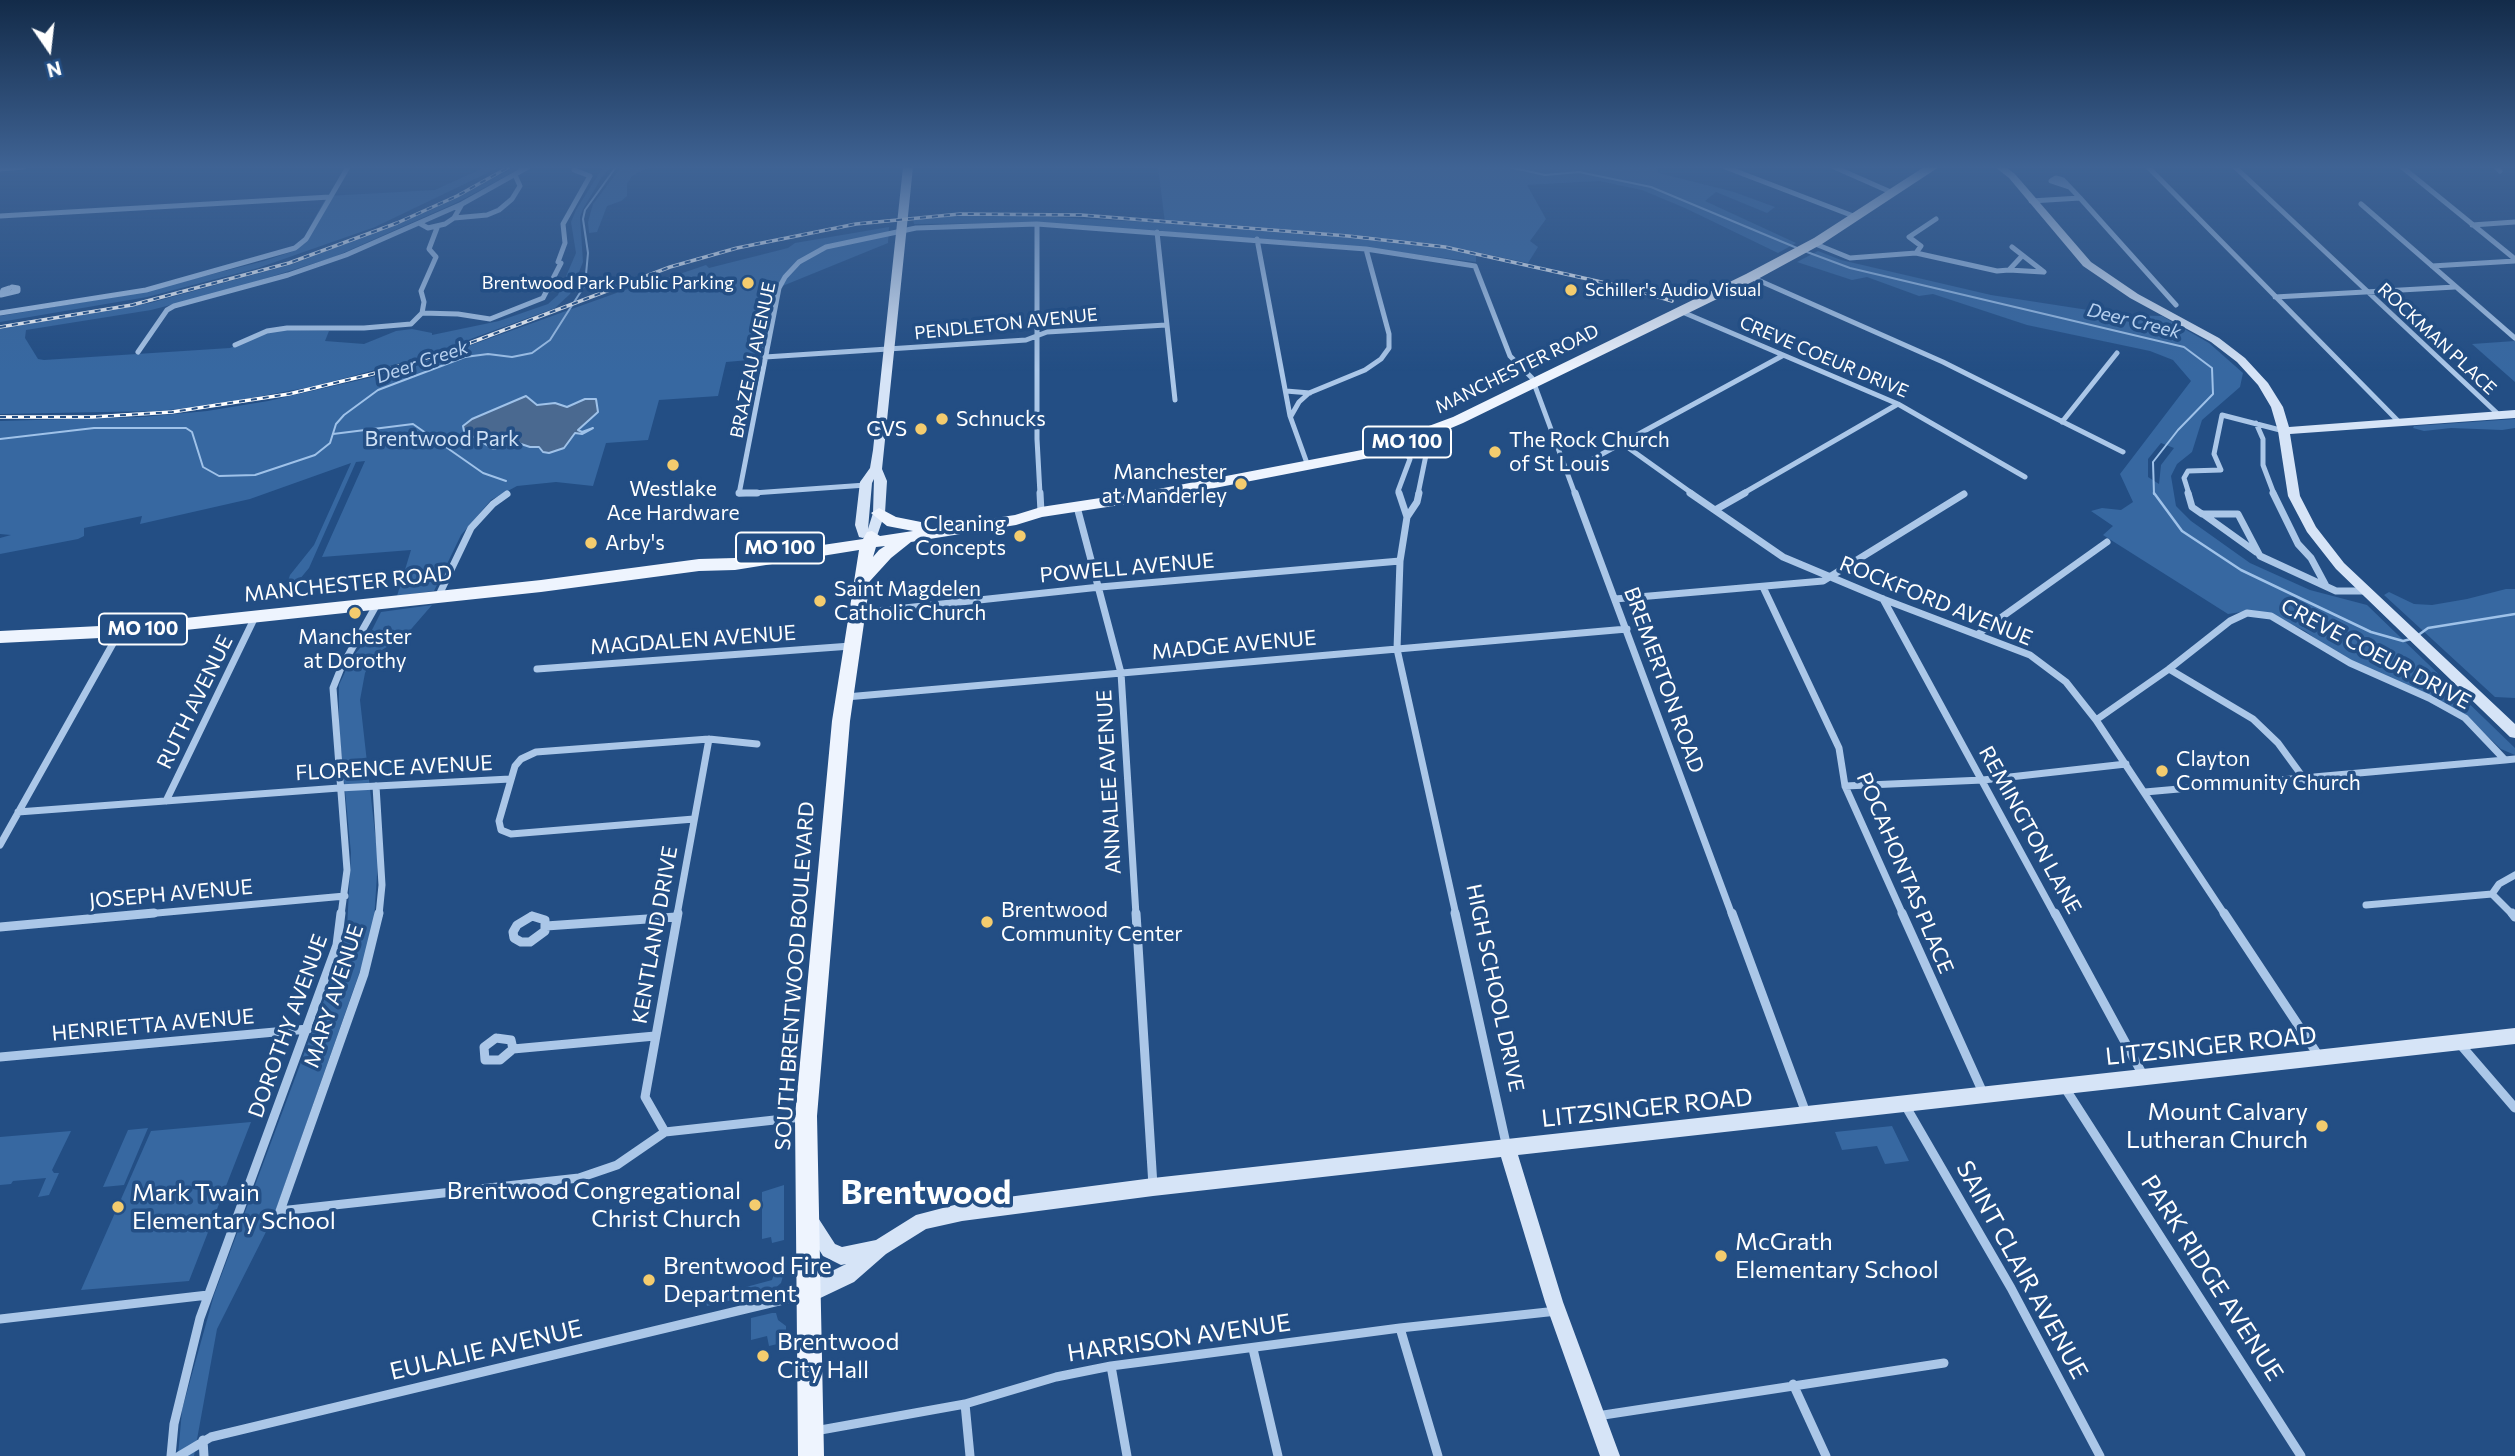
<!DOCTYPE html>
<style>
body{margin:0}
#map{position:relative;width:2515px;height:1456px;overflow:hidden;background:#234e84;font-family:Commissioner,sans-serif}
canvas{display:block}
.north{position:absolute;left:14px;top:14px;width:70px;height:70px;-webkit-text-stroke:5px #234e84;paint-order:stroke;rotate:166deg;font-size:19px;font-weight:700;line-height:28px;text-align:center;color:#fff}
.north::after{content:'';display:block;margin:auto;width:24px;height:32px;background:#fff;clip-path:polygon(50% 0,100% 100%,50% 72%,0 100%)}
</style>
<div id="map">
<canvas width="2515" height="1456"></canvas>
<div class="north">N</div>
</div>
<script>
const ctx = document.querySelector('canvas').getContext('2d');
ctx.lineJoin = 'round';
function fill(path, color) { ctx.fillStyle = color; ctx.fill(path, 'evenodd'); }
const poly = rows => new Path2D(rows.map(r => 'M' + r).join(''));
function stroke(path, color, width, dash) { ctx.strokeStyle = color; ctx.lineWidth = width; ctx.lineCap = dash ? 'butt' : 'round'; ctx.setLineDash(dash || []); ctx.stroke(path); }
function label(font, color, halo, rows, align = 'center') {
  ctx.font = font + ' Commissioner,sans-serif'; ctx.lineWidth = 7; ctx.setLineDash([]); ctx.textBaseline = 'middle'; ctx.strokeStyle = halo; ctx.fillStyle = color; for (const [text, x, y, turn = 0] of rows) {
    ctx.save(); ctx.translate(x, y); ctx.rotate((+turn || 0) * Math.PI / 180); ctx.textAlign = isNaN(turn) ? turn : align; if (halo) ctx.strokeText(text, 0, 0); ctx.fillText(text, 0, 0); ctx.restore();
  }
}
fill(poly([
 [485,167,500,167,375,227,258,268,147,297,0,322,0,316,138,293,264,261,297,250,327,196,435,190],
 [515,167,523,167,458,202,334,257,222,292,151,310,26,330,25,338,38,359,44,360,230,348,269,332,287,330,329,331,325,341,364,344,396,331,412,329,432,333,432,335,499,321,548,304,558,295,576,253,571,222,576,210,603,167,611,167,602,177,583,209,580,217,583,262,570,294,555,308,419,358,316,386,202,407,156,411,0,414,0,329,150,303,293,264,431,210],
 [621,167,650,167,632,176,627,184,627,196,621,201,607,206,597,232,589,233,588,222,593,204],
 [1158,167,1656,167,1659,173,1734,192,1775,207,1767,213,1716,192,1705,201,1796,243,1778,253,1685,208,1642,190,1599,181,1527,185,1546,219,1530,241,1538,247,1528,263,1476,252,1476,262,1342,245,1045,223,914,224,913,219,995,214,1165,223],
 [889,227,888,243,775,289,761,359,726,362,718,396,659,400,648,440,606,443,593,486,556,482,517,486,491,500,461,535,434,591,397,596,411,550,322,557,365,461,356,462,309,568,299,580,292,583,288,581,290,575,314,545,351,463,250,499,140,524,142,516,84,528,84,536,78,539,0,554,0,538,11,535,0,534,0,421,142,417,207,411,268,401,377,376,432,359,650,281,650,284,706,265,709,268,788,248,795,243],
 [1818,251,1841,260,1991,295,2088,310,2102,308,2121,315,2162,316,2209,343,2243,373,2240,387,2202,420,2192,452,2177,464,2171,476,2176,506,2191,521,2250,563,2310,590,2367,605,2515,748,2515,755,2501,749,2479,728,2340,656,2305,631,2276,617,2248,611,2228,614,2103,535,2113,526,2091,511,2102,508,2121,510,2133,502,2120,474,2191,381,2173,360,2150,351,2027,325,1933,294,1919,296,1867,277,1852,280,1797,262],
 [2161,443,2174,448,2161,465,2159,484,2148,477,2148,459],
 [2515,341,2515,382,2472,344],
 [2515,419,2515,428,2502,430,2451,428,2424,431,2413,428,2414,426],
 [2506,589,2515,589,2515,698,2495,697,2384,595,2389,592,2414,604,2432,605,2467,599],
 [432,605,406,635,374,655,365,673,360,700,378,860,374,920,366,954,273,1218,217,1329,194,1456,178,1456,182,1410,214,1295,338,963,347,928,351,853,339,728,339,685,351,659,368,638,381,612],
 [251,1122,189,1281,81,1290,151,1131],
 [1892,1126,1909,1161,1885,1164,1877,1146,1842,1150,1835,1132],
 [148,1128,124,1185,103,1187,128,1130],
 [71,1131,52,1170,54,1173,59,1173,49,1195,38,1197,46,1178,13,1181,11,1184,0,1185,0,1137],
 [784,1185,784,1240,772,1243,771,1237,762,1239,762,1192],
 [785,1269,781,1283,772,1291,707,1306,705,1298,772,1280,775,1271],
 [772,1313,776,1313,778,1320,786,1326,786,1342,769,1346,767,1336,751,1340,751,1318]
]), '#3768a1');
const water = poly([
 [526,396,537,405,555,403,567,407,585,399,596,399,598,412,578,430,582,432,593,428,582,434,575,433,564,448,549,453,543,452,539,447,530,447,518,443,493,449,464,431,463,426,472,419,526,396]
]);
fill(water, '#4a6990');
stroke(water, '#9fc2e9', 2);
stroke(poly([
 [1509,167,1545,175,1579,172,1651,187,1797,248],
 [1807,252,1850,268,2184,347,2212,368,2213,394,2178,430,2153,462,2154,494],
 [333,434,413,424,483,473,506,481],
 [0,439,94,428,186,428,192,432,203,467,219,476,255,475,315,455,330,443,336,424,344,415,378,390,465,357,488,354,512,357,532,353,550,340,585,285,588,253,583,219,585,210,616,167]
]), '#9fc2e9', 2);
stroke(poly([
 [2154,493,2182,531,2241,570,2371,632,2403,641,2411,639],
 [2417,636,2428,628,2515,614]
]), '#9fc2e9', 2.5);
stroke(poly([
 [1725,167,1856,217],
 [1834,167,1893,193],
 [2148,167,2400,423],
 [2235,167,2499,415],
 [2402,167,2515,259],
 [2496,167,2500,171],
 [0,169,24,167],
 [2069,187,2051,181,2056,178,2063,180,2080,198],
 [2031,201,2080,198,2176,305],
 [2361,204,2515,338],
 [0,216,330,197],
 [454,218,487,215,499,210,512,199,520,186,515,175],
 [419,223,428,228,445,224,454,218,462,204],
 [1037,224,1037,439,1040,494],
 [2472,225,2515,222],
 [1157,232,1175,400],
 [1257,239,1290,416,1308,466],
 [1813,243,1850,258,1916,253,1997,271,2009,270,2022,256],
 [2012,247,2044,272],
 [1916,253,1921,246,1909,237,1936,219],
 [2432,266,2515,261],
 [2009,270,2043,272],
 [1751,277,1943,362,2123,452],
 [12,287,18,288,18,291,1,295,3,290,12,287],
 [2275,297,2455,287],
 [1680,311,1898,404,2025,477],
 [0,313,146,290,295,248,306,239,348,167],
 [422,313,458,314,490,319,543,298,561,263,558,262,565,243,563,224,590,176,574,170],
 [235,345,267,331,287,328,364,328,411,324,422,313,424,302,421,291,436,257,429,249,437,228],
 [138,352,167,310,174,306,288,275,346,255,462,204,528,167],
 [765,357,1026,340,1047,332,1166,325],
 [1286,391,1310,393],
 [1291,416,1299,402,1309,393,1365,370,1381,359,1389,348,1389,334,1366,249],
 [2062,422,2117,353],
 [2256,423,2263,439,2263,465,2274,494],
 [1415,438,1426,455,1418,494],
 [1623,444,1693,494],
 [1569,472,1782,356],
 [866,485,739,494,779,288,785,277,799,262,826,247,916,228,1037,224,1366,249,1475,266,1510,356,1532,378,1575,494],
 [1399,494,1398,491,1410,459,1400,444],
 [1742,494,1898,404],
 [2189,494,2184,478,2188,471,2221,470,2214,454,2222,415,2284,431]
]), '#abc7e8', 5);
stroke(poly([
 [739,493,757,493],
 [1040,493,1041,512],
 [1399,493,1407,517],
 [1419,493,1417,502,1407,517,1400,561,1397,649,1456,915],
 [1575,493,1732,915],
 [1690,493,1783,557,1883,599,2030,655,2066,682,2096,720,2225,915],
 [2188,493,2192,507,2202,514,2238,514,2260,556,2336,591,2367,591],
 [2273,493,2298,544,2311,558,2326,586],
 [1077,507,1121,673,1136,915],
 [1715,510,1745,493],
 [2203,514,2256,552],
 [1763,587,1839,748,1845,786,1903,915],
 [438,597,471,528,493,504,507,494],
 [1615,599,1823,581,1964,494],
 [1883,599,2055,915],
 [858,613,1100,587,1400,561],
 [1978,634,2107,542],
 [537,669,851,646],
 [2169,669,2253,719,2278,743,2305,780],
 [846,697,1627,629],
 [2096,720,2169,669,2230,621,2247,613,2271,616,2350,663,2429,698,2465,718,2505,760,2515,759],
 [376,786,382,885,379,915],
 [1845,786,1983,780,2126,764],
 [2145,792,2505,760],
 [166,801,255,617],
 [18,812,339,788,510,779],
 [694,819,511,834,501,830,499,821,515,766,521,759,536,752,709,739,757,744],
 [0,845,120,631],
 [2492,894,2499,884,2515,875],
 [2366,905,2492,894,2513,915],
 [135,915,345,896],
 [341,915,347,870,333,688,341,668,377,604],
 [677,915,709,739]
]), '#abc7e8', 7);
stroke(poly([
 [379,913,364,974,280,1211,579,1178,617,1165,665,1132,802,1117],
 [1136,913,1153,1186],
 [1455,913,1507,1148],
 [1732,913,1806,1113],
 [1902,913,1984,1095],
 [2055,913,2144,1077],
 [2224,913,2320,1058],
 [2512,913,2515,917],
 [532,916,545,920,545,931,530,942,521,942,514,938,513,932,517,925,532,916],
 [546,926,676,917],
 [0,927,154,913],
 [496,1038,511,1040,513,1049,500,1060,485,1060,484,1047,496,1038],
 [2459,1043,2515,1108],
 [513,1049,655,1036],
 [0,1057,308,1029],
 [2065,1088,2301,1456],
 [1905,1105,2011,1288,2100,1456],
 [665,1132,645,1097,678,913],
 [0,1319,208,1295],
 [1400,1328,1438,1456],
 [1253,1349,1278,1456],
 [1111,1366,1127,1456],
 [1793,1384,1826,1456],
 [965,1404,970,1456],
 [1597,1416,1944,1363],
 [815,1431,965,1404,1056,1377,1111,1366,1400,1328,1557,1311],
 [203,1440,204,1456],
 [171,1456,174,1424,200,1318,337,945,341,913],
 [179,1456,211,1437,804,1295]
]), '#abc7e8', 9);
fill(poly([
 [903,167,913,167,882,469,887,481,885,513,877,536,868,535,863,538,859,537,855,525,860,482,870,468,873,450,903,167],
 [874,479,873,513,868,529,872,483,874,479],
 [1995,167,2006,167,2015,174,2091,262,2138,294,2219,338,2245,358,2268,383,2283,407,2289,427,2515,410,2515,418,2290,434,2300,496,2316,527,2344,563,2515,724,2515,738,2510,737,2336,569,2307,532,2288,496,2278,431,2271,407,2258,385,2237,362,2211,342,2130,298,2083,266,2009,178,1995,167],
 [2515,1028,2515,1044,1518,1155,1563,1302,1620,1456,1600,1456,1545,1302,1501,1157,1153,1196,962,1221,926,1229,886,1254,854,1282,814,1301,807,1303,800,1301,798,1294,800,1287,846,1264,841,1265,823,1256,800,1219,803,1213,809,1210,815,1213,835,1244,842,1247,876,1240,916,1215,962,1203,1153,1178,2515,1028]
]), '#d6e4f7');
fill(poly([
 [1924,167,1939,167,1822,244,1756,280,1463,423,1418,442,1369,458,1153,500,1042,517,1016,525,911,542,891,558,870,581,850,721,817,1116,824,1456,798,1456,795,1116,832,721,859,550,735,570,699,571,541,592,120,637,0,643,0,631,120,625,541,580,699,559,735,558,863,539,867,532,872,531,880,536,913,531,887,526,871,513,879,508,896,517,921,522,924,526,922,529,1015,515,1041,507,1153,490,1367,449,1453,417,1746,274,1814,238,1924,167],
 [885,546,879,550,873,557,876,547,885,546]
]), '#eef4fe');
const rail = poly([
 [0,327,132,305,289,263,397,223,457,196,509,167],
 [0,417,92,417,172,412,289,394,372,374,446,352,670,267,737,248,856,224,960,214,1081,215,1348,236,1445,247,1628,288,1672,301]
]);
stroke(rail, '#fff', 3.5);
stroke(rail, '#234e84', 2, [6]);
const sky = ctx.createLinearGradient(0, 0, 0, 371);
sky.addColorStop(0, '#132b49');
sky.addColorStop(0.45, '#3f6394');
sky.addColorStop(1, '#3f639400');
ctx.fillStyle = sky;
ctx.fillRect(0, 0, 2515, 371);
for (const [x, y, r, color] of [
 [748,283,7,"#f4cc6e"],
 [1571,290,7,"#f4cc6e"],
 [942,419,7,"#f4cc6e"],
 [921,429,7,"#f4cc6e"],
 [1495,452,7,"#f4cc6e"],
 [673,465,7,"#f4cc6e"],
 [1241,484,7,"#f4cc6e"],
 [1020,536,7,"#f4cc6e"],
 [591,543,7,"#f4cc6e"],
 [820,601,7,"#f4cc6e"],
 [355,613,7,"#f4cc6e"],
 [2162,771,7,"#f4cc6e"],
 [987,922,7,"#f4cc6e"],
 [2322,1126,7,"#f4cc6e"],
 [755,1205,7,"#f4cc6e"],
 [118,1207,7,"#f4cc6e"],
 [1721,1256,7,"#f4cc6e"],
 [649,1280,7,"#f4cc6e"],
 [763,1356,7,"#f4cc6e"]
]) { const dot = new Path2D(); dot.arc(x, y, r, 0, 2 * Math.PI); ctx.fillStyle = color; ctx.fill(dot); stroke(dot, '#234e84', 2.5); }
label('18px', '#fff', '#234e84', [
 ["Brentwood Park Public Parking",734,283],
 ["Schiller's Audio Visual",1585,290,"left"]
], 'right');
label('18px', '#fff', '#234e84', [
 ["PENDLETON AVENUE",1006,324,-6],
 ["ROCKMAN PLACE",2437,339,43],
 ["CREVE COEUR DRIVE",1824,357,23],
 ["BRAZEAU AVENUE",753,360,-78],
 ["MANCHESTER ROAD",1517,369,-26]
]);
label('italic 19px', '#b7d1f0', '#234e84', [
 ["Deer Creek",2134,321,14],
 ["Deer Creek",422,362,-19]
]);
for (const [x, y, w] of [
 [1407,442,88],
 [780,548,88],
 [143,629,88]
]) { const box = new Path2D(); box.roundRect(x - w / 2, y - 15.5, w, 31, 5); ctx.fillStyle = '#234e84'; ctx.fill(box); stroke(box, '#fff', 2); }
label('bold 19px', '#fff', null, [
 ["MO 100",1407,442],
 ["MO 100",780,548],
 ["MO 100",143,629]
]);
label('21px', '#fff', '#234e84', [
 ["Schnucks",956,419],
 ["CVS",907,429,"right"],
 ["The Rock Church",1509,440],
 ["of St Louis",1509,464],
 ["Manchester",1227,472,"right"],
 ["at Manderley",1227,496,"right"],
 ["Westlake",673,489,"center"],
 ["Ace Hardware",673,513,"center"],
 ["Cleaning",1006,524,"right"],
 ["Concepts",1006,548,"right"],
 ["Arby's",605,543],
 ["Saint Magdelen",834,589],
 ["Catholic Church",834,613],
 ["Manchester",355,637,"center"],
 ["at Dorothy",355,661,"center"],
 ["Clayton",2176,759],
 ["Community Church",2176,783],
 ["Brentwood",1001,910],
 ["Community Center",1001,934]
], 'left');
label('21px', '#cfe1f6', '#234e84', [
 ["Brentwood Park",442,439]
]);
label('21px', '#fff', '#234e84', [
 ["POWELL AVENUE",1127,568,-5],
 ["MANCHESTER ROAD",348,584,-6],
 ["ROCKFORD AVENUE",1936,601,22],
 ["MAGDALEN AVENUE",693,640,-4],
 ["MADGE AVENUE",1234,645,-5],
 ["CREVE COEUR DRIVE",2376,654,28],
 ["BREMERTON ROAD",1664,680,70],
 ["RUTH AVENUE",195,702,-64],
 ["FLORENCE AVENUE",394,768,-3],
 ["ANNALEE AVENUE",1109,782,-93],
 ["REMINGTON LANE",2030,830,61],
 ["POCAHONTAS PLACE",1905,873,67],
 ["JOSEPH AVENUE",171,894,-5],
 ["KENTLAND DRIVE",655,935,-80],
 ["SOUTH BRENTWOOD BOULEVARD",795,976,-86],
 ["HIGH SCHOOL DRIVE",1495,988,78],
 ["MARY AVENUE",334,996,-72],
 ["HENRIETTA AVENUE",153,1025,-5],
 ["DOROTHY AVENUE",288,1026,-70]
]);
label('24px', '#fff', '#234e84', [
 ["LITZSINGER ROAD",2211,1046,-6],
 ["LITZSINGER ROAD",1647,1108,-6],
 ["SAINT CLAIR AVENUE",2022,1270,61],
 ["PARK RIDGE AVENUE",2212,1278,57],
 ["HARRISON AVENUE",1179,1338,-8],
 ["EULALIE AVENUE",486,1350,-13]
]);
label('24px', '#fff', '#234e84', [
 ["Mount Calvary",2308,1112,"right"],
 ["Lutheran Church",2308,1140,"right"],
 ["Brentwood Congregational",741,1191,"right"],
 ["Christ Church",741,1219,"right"],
 ["Mark Twain",132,1193],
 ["Elementary School",132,1221],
 ["McGrath",1735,1242],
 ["Elementary School",1735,1270],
 ["Brentwood Fire",663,1266],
 ["Department",663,1294],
 ["Brentwood",777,1342],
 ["City Hall",777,1370]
], 'left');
label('bold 33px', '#fff', '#234e84', [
 ["Brentwood",926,1193]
]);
</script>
